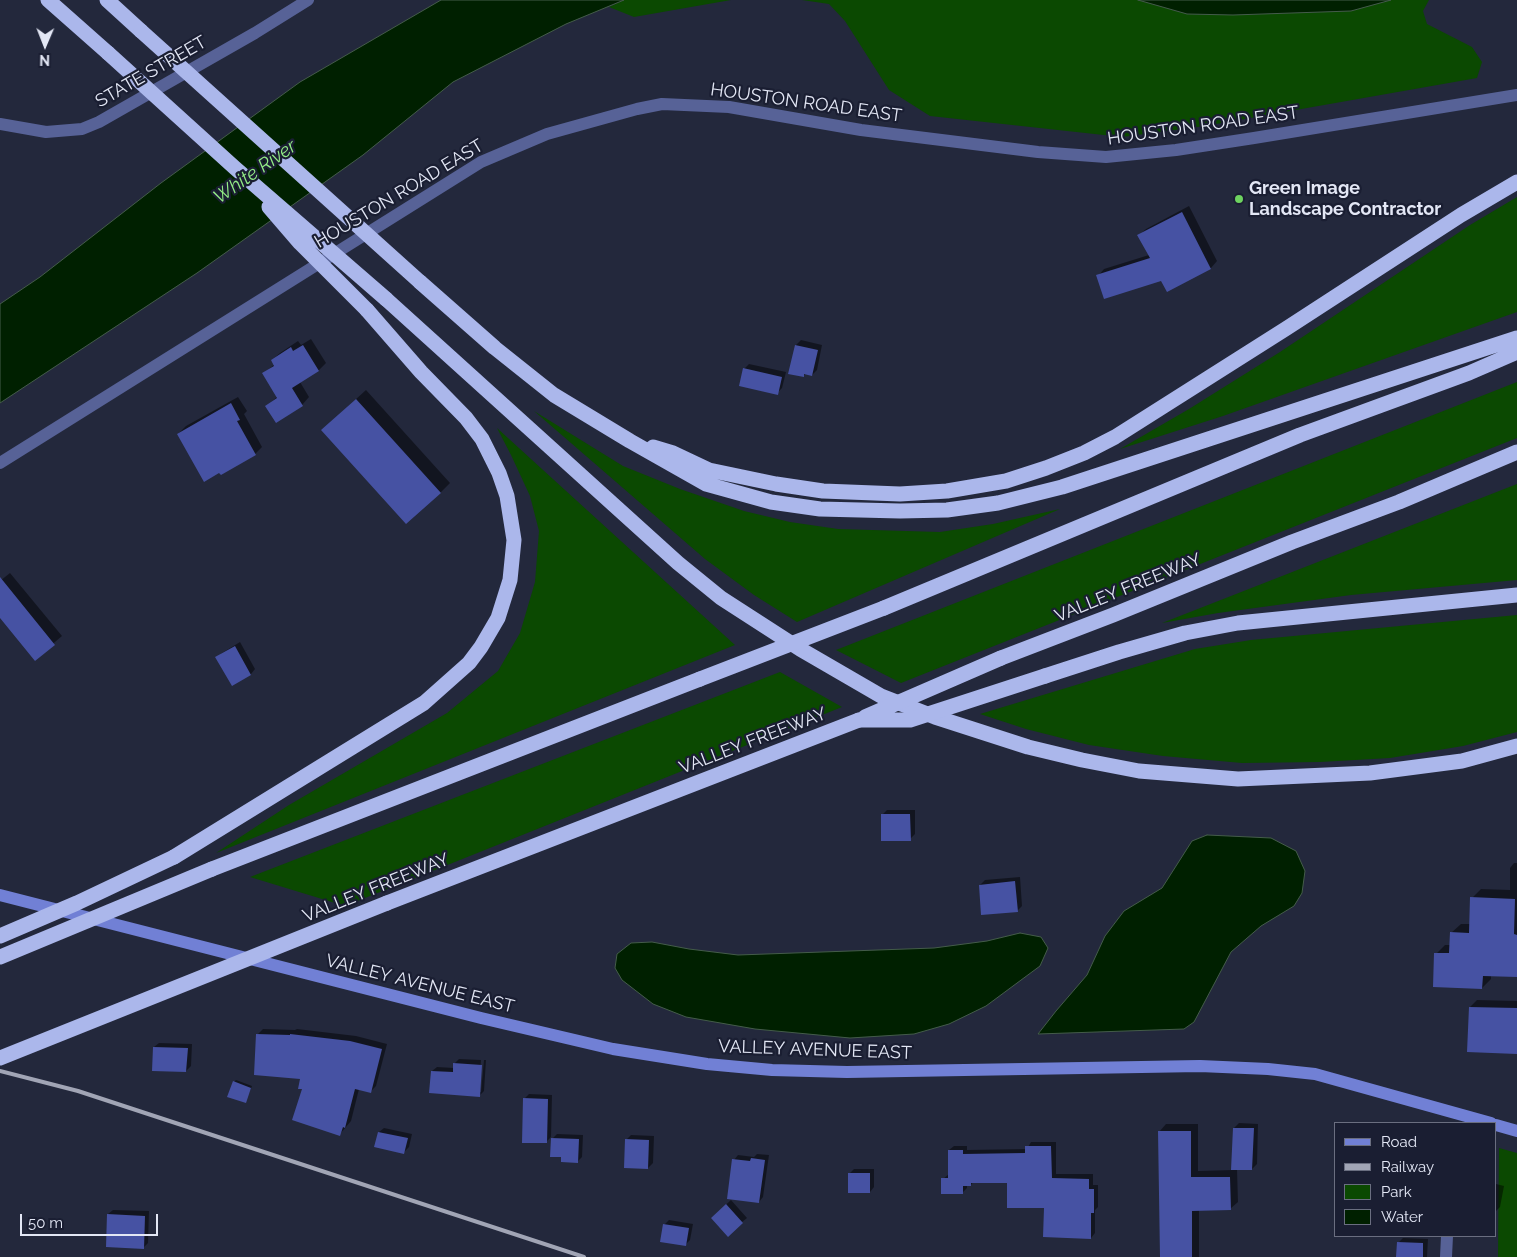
<!DOCTYPE html>
<style>
body{margin:0}
#map{position:relative;width:1517px;height:1257px;overflow:hidden;background:#23283c;font-family:Raleway,sans-serif}
canvas{display:block}
.legend{position:absolute;left:1334px;top:1122px;width:162px;height:115px;box-sizing:border-box;background:#1a1e32;border:1px solid #6a6e80;margin:0;padding:6px 9px;list-style:none;font-size:15px;color:#e3e7f5}
.legend li{display:flex;align-items:center;gap:10px;height:25px}
.legend b{width:25px;border:1px solid #6a6e80}
.north{position:absolute;left:20px;top:20px;width:50px;height:50px;-webkit-text-stroke:4px #1a1e32;paint-order:stroke;rotate:181deg;font-size:14px;font-weight:700;line-height:20px;text-align:center;color:#e3e7f5}
.north::after{content:'';display:block;margin:auto;width:18px;height:22px;background:#e3e7f5;clip-path:polygon(50% 0,100% 100%,50% 72%,0 100%)}
.scale{position:absolute;left:20px;top:1214px;width:138px;height:22px;box-sizing:border-box;border:2px solid #e3e7f5;border-top:0;padding-left:6px;font-size:15px;line-height:18px;white-space:nowrap;color:#e3e7f5;-webkit-text-stroke:4px #1a1e32;paint-order:stroke}
</style>
<div id="map">
<canvas width="1517" height="1257"></canvas>
<ul class="legend">
<li><b style="height:6px;background:#7180d5"></b>Road</li>
<li><b style="height:6px;background:#a1a5b5"></b>Railway</li>
<li><b style="height:14px;background:#0b4901"></b>Park</li>
<li><b style="height:14px;background:#002000"></b>Water</li>
</ul>
<div class="north">N</div>
<div class="scale">50 m</div>
</div>
<script>
const ctx = document.querySelector('canvas').getContext('2d');
ctx.lineJoin = 'round';
function fill(path, color) { ctx.fillStyle = color; ctx.fill(path, 'evenodd'); }
const poly = rows => new Path2D(rows.map(r => 'M' + r).join(''));
function stroke(path, color, width, dash) { ctx.strokeStyle = color; ctx.lineWidth = width; ctx.lineCap = dash ? 'butt' : 'round'; ctx.setLineDash(dash || []); ctx.stroke(path); }
function label(font, color, halo, rows, align = 'center') {
  ctx.font = font + ' Raleway,sans-serif'; ctx.lineWidth = 4.5; ctx.setLineDash([]); ctx.textBaseline = 'middle'; ctx.strokeStyle = halo; ctx.fillStyle = color; for (const [text, x, y, turn = 0] of rows) {
    ctx.save(); ctx.translate(x, y); ctx.rotate((+turn || 0) * Math.PI / 180); ctx.textAlign = isNaN(turn) ? turn : align; if (halo) ctx.strokeText(text, 0, 0); ctx.fillText(text, 0, 0); ctx.restore();
  }
}
fill(poly([
 [624,0,731,0,634,17,609,7],
 [802,0,1138,0,1187,14,1233,15,1351,11,1391,0,1429,0,1423,11,1427,24,1472,47,1482,62,1477,78,1205,126,1122,137,930,116,889,90,845,21,829,4],
 [1517,197,1517,312,1223,416,1120,449,1189,409,1280,352,1470,225],
 [1517,382,1517,438,901,683,836,650],
 [534,411,623,466,680,489,744,511,790,522,838,529,940,532,993,524,1060,509,797,622,754,595,705,559],
 [497,428,735,645,216,853,289,805,447,713,498,671,520,633,535,582,539,531,530,496,511,455],
 [1517,484,1517,580,1351,595,1218,613,1162,623],
 [1517,615,1517,732,1463,746,1390,758,1320,762,1242,763,1163,756,1089,745,1026,729,980,714,1195,649,1251,640],
 [780,672,842,707,345,906,250,877],
 [1499,1148,1517,1153,1517,1257,1498,1257]
]), '#0b4901');
const water = poly([
 [441,0,624,0,566,24,453,82,363,155,197,273,0,403,0,304,40,277,161,183,300,82,441,0],
 [1138,0,1391,0,1351,11,1233,15,1187,14,1138,0],
 [1207,835,1271,838,1296,851,1305,871,1302,893,1294,906,1261,926,1231,952,1194,1022,1184,1029,1038,1034,1056,1011,1087,975,1105,936,1124,911,1162,888,1192,841,1207,835],
 [1020,933,1041,937,1048,948,1040,966,986,1006,949,1024,914,1034,850,1038,755,1029,686,1017,653,1004,622,980,615,968,617,954,631,943,652,942,689,949,738,955,934,948,987,941,1020,933]
]);
fill(water, '#002000');
stroke(water, '#445c4a', 1);
fill(poly([
 [1189,206,1217,261,1211,268,1168,290,1162,279,1098,276,1104,269,1149,255,1139,235,1146,229],
 [311,339,326,363,319,370,300,382,309,397,302,405,267,406,278,396,263,374,275,364,272,360,280,353,298,341,301,345],
 [801,340,822,345,817,370,812,375,806,373,803,376,790,373,796,345],
 [749,364,786,372,782,388,777,393,744,369],
 [366,390,450,483,440,493,333,420],
 [238,397,247,411,244,414,262,447,255,454,178,434,186,426],
 [10,573,62,636,35,659,0,616,0,581],
 [240,642,255,669,251,674,232,684,217,657,222,653],
 [887,810,915,810,915,834,910,839,882,815],
 [1514,863,1517,863,1517,976,1491,975,1491,979,1482,988,1436,954,1445,945,1451,945,1451,933,1461,924,1470,924,1472,898,1481,889,1510,890,1510,868],
 [1020,877,1022,906,1017,911,980,885,985,880],
 [1477,1000,1517,1001,1517,1052,1470,1007],
 [263,1029,295,1030,297,1029,356,1036,387,1044,376,1086,370,1092,359,1089,351,1121,340,1134,304,1088,301,1078,257,1035],
 [159,1043,192,1044,191,1066,186,1071,154,1047],
 [459,1059,481,1060,479,1092,481,1092,484,1060,486,1060,484,1091,479,1096,432,1071,437,1067,454,1068,455,1063],
 [236,1080,252,1086,245,1102,234,1082],
 [529,1094,552,1095,551,1137,546,1142,524,1099],
 [1239,1123,1258,1124,1257,1164,1252,1169,1237,1169,1238,1202,1230,1209,1199,1210,1199,1257,1161,1257,1159,1132,1166,1124,1198,1124,1198,1171,1233,1170,1234,1128],
 [384,1128,412,1134,409,1147,404,1152,379,1132],
 [557,1134,583,1135,582,1157,577,1162,552,1139],
 [631,1135,654,1136,653,1163,648,1168,626,1140],
 [1031,1142,1056,1142,1056,1174,1093,1174,1093,1185,1098,1185,1098,1207,1095,1210,1095,1233,1091,1238,1008,1181,973,1182,971,1185,967,1185,967,1188,962,1193,943,1179,949,1174,949,1150,954,1146,967,1146,967,1150,1027,1149],
 [757,1154,769,1155,763,1197,759,1202,734,1160,738,1155,754,1157],
 [854,1169,874,1169,874,1187,870,1192,849,1174],
 [1496,1184,1504,1186,1500,1207,1496,1211],
 [731,1200,747,1218,742,1222,717,1213],
 [113,1210,149,1211,148,1243,143,1248,108,1214],
 [669,1220,693,1224,690,1240,685,1245,664,1225],
 [1403,1238,1428,1239,1427,1257,1398,1257,1398,1243]
]), '#0007');
fill(poly([
 [1182,212,1211,269,1167,292,1161,281,1104,299,1096,275,1150,258,1137,235],
 [303,345,319,371,292,388,303,406,276,423,265,406,277,398,262,373,274,366,271,360,291,347,293,351],
 [795,345,818,350,812,376,804,374,804,377,788,374],
 [743,368,782,377,778,395,739,386],
 [356,399,441,493,406,524,321,430],
 [231,403,240,420,237,421,256,455,221,475,219,473,204,482,177,434],
 [0,577,55,645,35,661,0,618],
 [235,646,251,675,232,686,215,657],
 [881,814,910,814,911,841,881,841],
 [1015,881,1018,912,981,915,979,885],
 [1470,897,1515,899,1514,934,1517,935,1517,977,1483,976,1482,989,1433,987,1434,953,1449,953,1450,932,1469,933],
 [1469,1007,1517,1008,1517,1054,1467,1052],
 [256,1034,290,1035,290,1034,350,1041,382,1049,371,1093,355,1089,345,1128,343,1127,340,1136,292,1120,302,1089,298,1089,300,1079,254,1075],
 [153,1047,188,1048,186,1072,152,1071],
 [453,1063,482,1065,480,1097,429,1093,431,1071,453,1072],
 [233,1081,251,1088,246,1103,227,1097],
 [523,1098,548,1099,547,1143,522,1143],
 [1233,1128,1254,1128,1252,1170,1231,1170],
 [1158,1131,1191,1131,1191,1177,1230,1177,1231,1210,1192,1211,1192,1257,1160,1257],
 [378,1132,408,1138,404,1154,374,1147],
 [551,1138,579,1139,578,1163,561,1162,561,1157,550,1157],
 [625,1139,649,1140,648,1169,624,1168],
 [1025,1146,1051,1146,1052,1178,1089,1179,1089,1189,1094,1189,1094,1213,1091,1213,1091,1239,1043,1237,1044,1208,1007,1208,1007,1183,971,1183,971,1186,963,1186,963,1194,941,1194,941,1178,948,1178,948,1150,963,1150,963,1154,1025,1153],
 [751,1158,765,1160,759,1203,727,1199,732,1159,750,1161],
 [848,1173,870,1173,870,1193,848,1193],
 [726,1204,743,1223,728,1237,711,1218],
 [107,1214,145,1216,144,1249,106,1247],
 [663,1224,689,1228,686,1246,660,1242],
 [1397,1242,1423,1243,1423,1257,1396,1257]
]), '#4652a3');
stroke(poly([
 [0,124,46,132,82,129,99,122,255,33,308,0],
 [1446,1257,1447,1236]
]), '#576297', 12);
stroke(poly([
 [0,463,481,162,547,134,637,109,662,104,729,107,861,130,1038,152,1106,157,1176,150,1254,138,1517,95]
]), '#576297', 12);
stroke(poly([
 [0,895,481,1018,613,1049,707,1064,772,1070,847,1072,1200,1066,1268,1069,1315,1074,1491,1123],
 [1496,1125,1517,1131]
]), '#7180d5', 12);
stroke(poly([
 [48,0,108,53],
 [107,0,141,31],
 [420,282,495,348,554,395,630,441,706,484,771,502,820,509,900,511,947,510,998,503,1062,487,1517,338],
 [386,299,678,563,721,598,800,649,881,696,935,717,1028,747,1082,760,1139,771,1238,779,1370,773,1462,761,1517,746],
 [653,447,673,453,709,470,776,484,823,491,900,494,947,491,1006,481,1046,468,1084,453,1115,437,1287,328,1461,215,1517,182],
 [884,608,1300,435,1469,373,1517,352],
 [1001,658,1113,615,1292,542,1399,502,1517,452],
 [1045,676,1119,652,1185,633,1238,623,1517,595],
 [174,857,424,703,469,663,481,647,498,618,510,580,514,540,507,496,499,473,482,439,466,418,421,372,367,310],
 [212,869,700,679],
 [387,903,859,720]
]), '#abb7eb', 15);
stroke(poly([
 [0,1071,78,1091,584,1257]
]), '#a1a5b5', 4);
stroke(poly([
 [141,31,420,282],
 [108,53,235,168,386,299],
 [269,207,300,243,367,310],
 [700,679,884,608],
 [865,717,1001,658],
 [859,720,910,720,1045,676],
 [0,936,77,903,174,857],
 [0,957,212,869],
 [0,1058,387,903]
]), '#abb7eb', 15);
for (const [x, y, r, color] of [
 [1239,199,5,"#6ed360"]
]) { const dot = new Path2D(); dot.arc(x, y, r, 0, 2 * Math.PI); ctx.fillStyle = color; ctx.fill(dot); stroke(dot, '#1a1e32', 2); }
label('18px', '#e3e7f5', '#1a1e32', [
 ["STATE STREET",151,72,-30],
 ["HOUSTON ROAD EAST",806,103,8],
 ["HOUSTON ROAD EAST",1203,126,-8],
 ["HOUSTON ROAD EAST",399,194,-31],
 ["VALLEY FREEWAY",1128,588,-22],
 ["VALLEY FREEWAY",753,741,-21],
 ["VALLEY FREEWAY",376,888,-22],
 ["VALLEY AVENUE EAST",420,984,14],
 ["VALLEY AVENUE EAST",815,1050,2]
]);
label('bold 18px', '#e3e7f5', '#1a1e32', [
 ["Green Image",1249,189],
 ["Landscape Contractor",1249,210]
], 'left');
label('italic 19px', '#93ec86', '#1a1e32', [
 ["White River",255,172,-35]
]);
</script>
